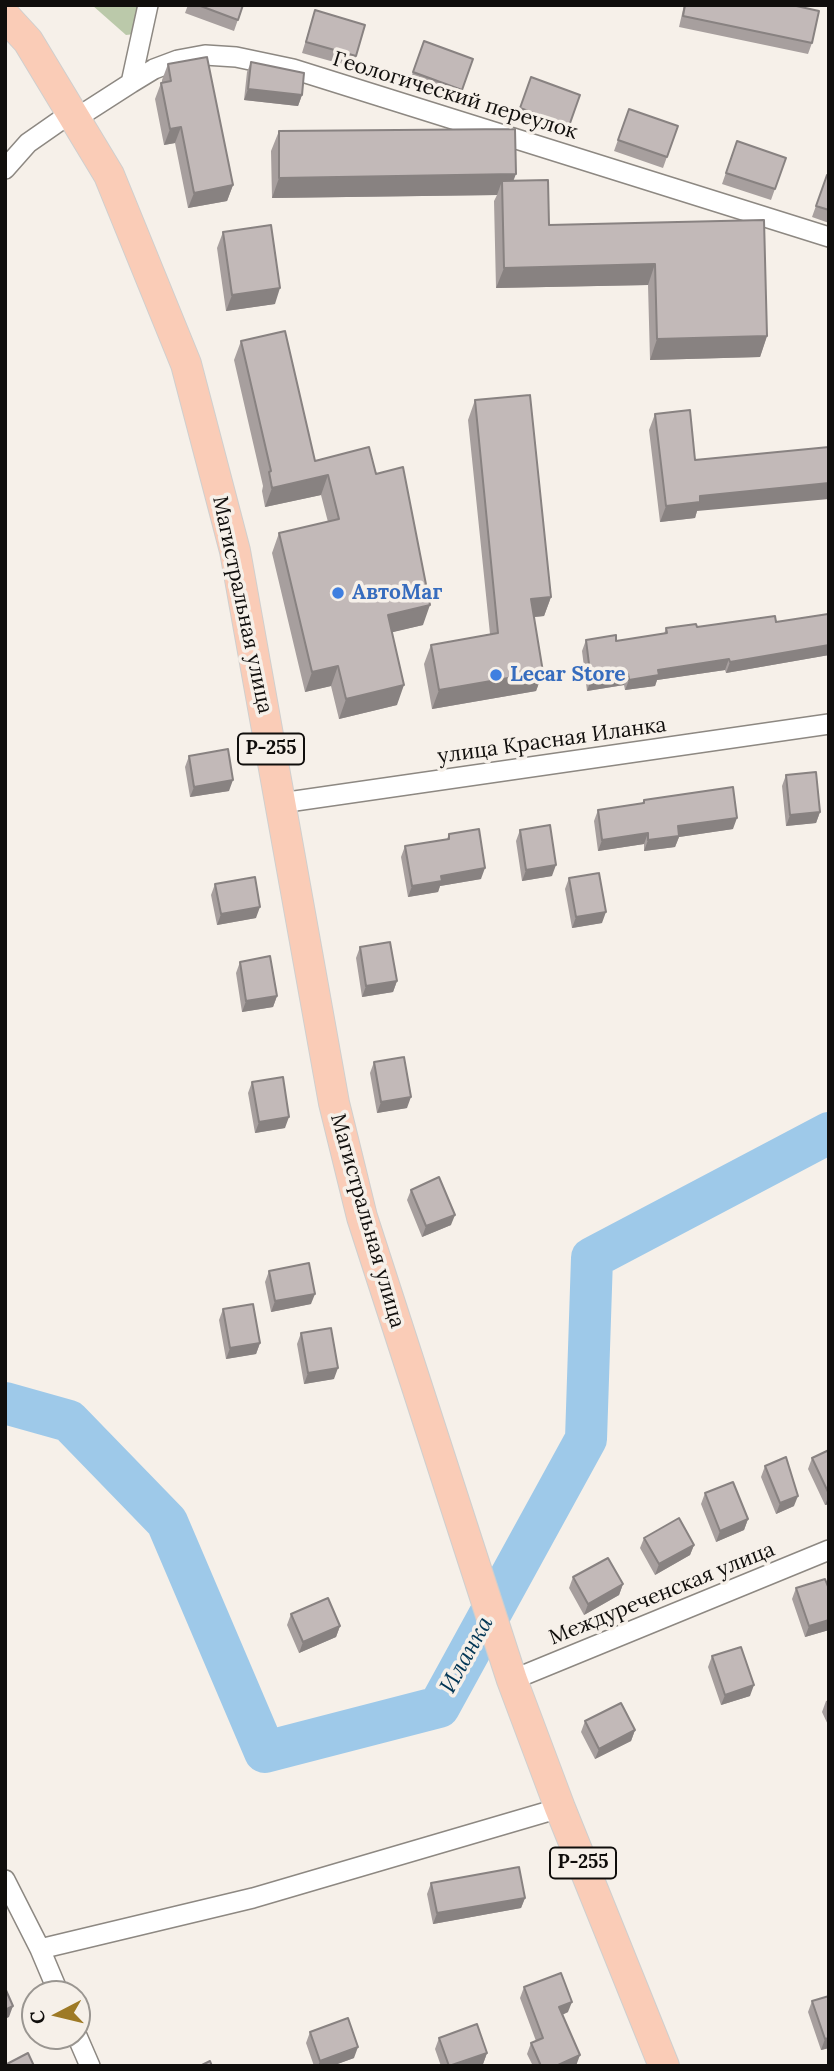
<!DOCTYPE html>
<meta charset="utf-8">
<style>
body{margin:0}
#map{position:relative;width:834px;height:2071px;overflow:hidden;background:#f6f0e9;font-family:Lora,serif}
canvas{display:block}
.frame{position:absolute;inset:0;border:7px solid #100e0c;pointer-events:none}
.north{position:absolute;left:21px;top:1980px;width:70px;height:70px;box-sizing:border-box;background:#f6f0e9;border:2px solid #9a9691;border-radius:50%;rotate:263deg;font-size:19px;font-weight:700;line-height:28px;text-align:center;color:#100e0c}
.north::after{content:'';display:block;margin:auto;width:24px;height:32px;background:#9e7a26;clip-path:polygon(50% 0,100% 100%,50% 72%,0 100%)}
</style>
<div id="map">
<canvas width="834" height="2071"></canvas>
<div class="frame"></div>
<div class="north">С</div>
</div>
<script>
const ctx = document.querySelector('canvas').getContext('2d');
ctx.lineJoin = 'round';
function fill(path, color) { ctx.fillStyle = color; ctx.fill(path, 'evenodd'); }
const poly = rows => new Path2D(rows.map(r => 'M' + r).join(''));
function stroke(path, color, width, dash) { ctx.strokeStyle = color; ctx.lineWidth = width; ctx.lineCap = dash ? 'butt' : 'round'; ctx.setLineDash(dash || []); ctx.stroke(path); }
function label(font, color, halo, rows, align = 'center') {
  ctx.font = font + ' Lora,serif'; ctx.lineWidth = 7; ctx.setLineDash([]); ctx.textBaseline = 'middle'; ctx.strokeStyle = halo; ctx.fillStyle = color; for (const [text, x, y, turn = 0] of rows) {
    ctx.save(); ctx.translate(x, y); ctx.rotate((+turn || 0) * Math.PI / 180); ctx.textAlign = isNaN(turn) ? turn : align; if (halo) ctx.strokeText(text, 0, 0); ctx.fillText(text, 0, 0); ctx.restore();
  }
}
fill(poly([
 [92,5,141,5,134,34,126,35]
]), '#bbc9aa');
stroke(poly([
 [5,1403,69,1421,167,1522,265,1752,439,1707,586,1439,592,1258,829,1133]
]), '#9ec9e9', 42);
const minor = poly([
 [131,83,148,5],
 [75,119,131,83,154,69,178,60,205,55,236,57,293,69,829,237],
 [5,169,28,143,71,113],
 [281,803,829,724],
 [512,1680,829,1550],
 [5,1880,40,1949,253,1898,560,1808],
 [40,1949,59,1994],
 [77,2036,90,2066]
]);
const primary = poly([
 [5,16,28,41,109,175,186,364,235,551,334,1103,362,1217,512,1680,560,1808,664,2066]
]);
stroke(minor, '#8d8882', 22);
stroke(primary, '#cfcfce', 32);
stroke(minor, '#fff', 19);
stroke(primary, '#faccb7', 30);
fill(poly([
 [188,5,243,5,234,31,185,13],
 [684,5,792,5,812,43,808,54,679,27],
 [315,10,356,56,352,67,302,53],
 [424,41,473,59,458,101,409,83],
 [251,62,302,95,298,106,244,100,247,72],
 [168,64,233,185,227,201,188,208,175,143,164,145,155,99,161,83,162,82,162,80],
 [531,77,580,95,565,137,516,119],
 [629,109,678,126,663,168,614,151],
 [279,131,513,181,549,225,764,220,767,336,760,357,650,360,648,285,496,288,494,201,497,195,272,198,271,151],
 [737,141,786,158,771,200,722,184],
 [827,175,829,175,829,223,812,217],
 [223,232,275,304,226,311,217,248],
 [241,341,315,461,376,474,423,625,392,632,397,705,339,719,331,686,305,692,272,553,279,533,328,522,321,495,265,507,262,491,263,486,234,360],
 [475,400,551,597,544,616,534,617,543,672,536,691,432,709,424,664,431,645,490,634,468,420],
 [655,414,697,511,695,518,660,522,649,430],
 [829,617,829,655,726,673,725,670,657,680,655,686,625,690,624,685,587,691,582,651,586,640,616,641,664,634,666,628,776,622],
 [189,756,229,791,190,797,185,767],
 [786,775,820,812,816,823,786,826,782,786],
 [644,800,733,829,679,837,675,847,644,851,644,844,598,851,594,821,598,810,642,803],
 [520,830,552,876,522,881,516,841],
 [449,834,481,879,440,886,438,892,408,897,401,857,405,846,447,839],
 [569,878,602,923,572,928,565,889],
 [215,884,256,918,217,925,211,895],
 [360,947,397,981,393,992,362,997,356,958],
 [240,962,277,996,273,1007,242,1012,236,973],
 [374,1062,407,1108,377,1113,370,1073],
 [252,1082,285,1128,255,1133,248,1093],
 [411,1190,451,1225,422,1237,407,1200],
 [269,1271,311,1304,271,1312,265,1282],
 [223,1309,260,1343,256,1354,226,1359,219,1320],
 [301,1333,334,1379,304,1384,297,1344],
 [829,1450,829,1504,825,1505,808,1469,812,1458],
 [765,1466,794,1506,776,1514,761,1477],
 [705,1493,748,1519,744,1530,716,1542,701,1504],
 [644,1538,694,1545,690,1555,655,1575,640,1548],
 [573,1577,623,1584,619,1595,584,1615,569,1588],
 [796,1588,829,1589,829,1630,805,1637,792,1599],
 [291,1614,340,1626,336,1637,299,1653,287,1625],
 [712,1656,750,1696,721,1705,708,1667],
 [829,1700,829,1727,822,1712,826,1701],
 [585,1721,635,1730,631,1741,595,1759,581,1732],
 [431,1883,525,1898,521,1908,433,1924,427,1894],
 [524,1987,568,2012,562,2015,576,2066,533,2066,527,2054,531,2043,536,2041,520,1998],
 [829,1996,829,2048,821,2050,808,2012,812,2001],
 [310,2032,354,2058,332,2066,314,2066,306,2043],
 [439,2038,487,2053,483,2064,479,2066,441,2066,435,2049]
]), '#a79f9e');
fill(poly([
 [248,89,302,95,298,106,244,100],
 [181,127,175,143,164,145,170,129],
 [516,174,508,195,502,181,497,195,272,198,279,178],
 [233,185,227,201,188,208,194,193],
 [655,264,648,285,496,288,504,268],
 [280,288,275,304,226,311,232,295],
 [767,336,760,357,650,360,657,339],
 [328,475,321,495,265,507,272,488],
 [829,483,829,499,697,511,695,518,660,522,666,506,700,496],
 [551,597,544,616,524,618,531,599],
 [430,605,423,625,381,635,388,615],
 [829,645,829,655,726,673,730,662],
 [729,659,725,670,657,680,655,686,625,690,629,680,658,670],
 [338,666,331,686,305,692,312,672],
 [543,672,536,691,432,709,439,690],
 [628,674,624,685,587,691,591,680],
 [404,685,397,705,339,719,346,699],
 [233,780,229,791,190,797,194,787],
 [820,812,816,823,786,826,790,815],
 [737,818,733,829,679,837,675,847,644,851,648,840,678,826],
 [648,833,644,844,598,851,602,840],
 [556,865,552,876,522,881,526,870],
 [485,868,481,879,440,886,438,892,408,897,412,886,441,876],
 [260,907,256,918,217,925,221,914],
 [606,912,602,923,572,928,576,917],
 [397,981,393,992,362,997,366,986],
 [277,996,273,1007,242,1012,246,1001],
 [411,1097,407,1108,377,1113,381,1102],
 [289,1117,285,1128,255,1133,259,1122],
 [455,1215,451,1225,422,1237,426,1226],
 [315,1294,311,1304,271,1312,275,1301],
 [260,1343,256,1354,226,1359,230,1348],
 [338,1368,334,1379,304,1384,308,1373],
 [829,1495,829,1504,825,1505],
 [798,1496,794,1506,776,1514,780,1503],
 [748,1519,744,1530,716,1542,720,1531],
 [694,1545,690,1555,655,1575,659,1564],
 [623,1584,619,1595,584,1615,588,1604],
 [829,1620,829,1630,805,1637,809,1626],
 [340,1626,336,1637,299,1653,303,1642],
 [754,1685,750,1696,721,1705,725,1695],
 [635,1730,631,1741,595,1759,599,1749],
 [525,1898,521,1908,433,1924,437,1913],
 [572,2002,568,2012,555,2018,559,2007],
 [13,2006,9,2017,5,2019,5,2010],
 [829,2038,829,2048,821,2050,825,2039],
 [358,2047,354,2058,332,2066,318,2066,320,2061],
 [487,2053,483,2064,479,2066,452,2066],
 [580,2055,576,2066,556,2066]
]), '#888281');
const building = poly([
 [198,5,243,5,238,20,198,5],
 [685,5,792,5,819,11,812,43,683,16,685,5],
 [315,10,365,25,356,56,306,42,315,10],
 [424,41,473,59,462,90,413,72,424,41],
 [207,57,233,185,194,193,181,127,170,129,161,83,171,81,168,64,207,57],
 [251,62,304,73,302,95,248,89,251,62],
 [531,77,580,95,569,126,520,108,531,77],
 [629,109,678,126,667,157,618,140,629,109],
 [515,129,516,174,279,178,279,131,515,129],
 [737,141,786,158,775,189,726,173,737,141],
 [827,175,829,175,829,210,816,206,827,175],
 [548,180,549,225,764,220,767,336,657,339,655,264,504,268,502,181,548,180],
 [271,225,280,288,232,295,223,232,271,225],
 [285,331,315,461,369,447,376,474,403,467,430,605,388,615,404,685,346,699,338,666,312,672,279,533,339,519,328,475,272,488,269,472,271,471,241,341,285,331],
 [530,395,551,597,531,599,543,672,439,690,431,645,498,633,475,400,530,395],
 [690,410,695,460,829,447,829,483,700,496,700,502,666,506,655,414,690,410],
 [828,614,829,645,730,662,729,659,658,670,659,675,629,680,628,674,591,680,586,640,616,635,616,641,667,633,666,628,696,624,697,627,775,616,776,622,828,614],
 [228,749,233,780,194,787,189,756,228,749],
 [816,772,820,812,790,815,786,775,816,772],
 [733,787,737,818,678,826,679,836,648,840,648,833,602,840,598,810,644,803,644,800,733,787],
 [550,825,556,865,526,870,520,830,550,825],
 [479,829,485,868,441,876,442,881,412,886,405,846,449,839,449,834,479,829],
 [599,873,606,912,576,917,569,878,599,873],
 [255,877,260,907,221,914,215,884,255,877],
 [390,942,397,981,366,986,360,947,390,942],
 [270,956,277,996,246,1001,240,962,270,956],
 [404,1057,411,1097,381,1102,374,1062,404,1057],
 [283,1077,289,1117,259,1122,252,1082,283,1077],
 [439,1177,455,1215,426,1226,411,1190,439,1177],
 [309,1263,315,1294,275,1301,269,1271,309,1263],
 [253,1304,260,1343,230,1348,223,1309,253,1304],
 [331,1328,338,1368,308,1373,301,1333,331,1328],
 [829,1450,829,1494,812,1458,829,1450],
 [786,1457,798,1496,780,1503,765,1466,786,1457],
 [733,1482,748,1519,720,1531,705,1493,733,1482],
 [679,1518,694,1545,659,1564,644,1538,679,1518],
 [608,1558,623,1584,588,1604,573,1577,608,1558],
 [825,1579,829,1589,829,1620,809,1626,796,1588,825,1579],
 [328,1598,340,1626,303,1642,291,1614,328,1598],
 [741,1647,754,1685,725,1695,712,1656,741,1647],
 [621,1703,635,1730,599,1749,585,1721,621,1703],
 [519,1867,525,1898,437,1913,431,1883,519,1867],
 [561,1973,572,2002,559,2007,580,2055,556,2066,541,2066,531,2043,543,2038,524,1987,561,1973],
 [5,1988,13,2006,5,2010,5,1988],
 [829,1996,829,2038,825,2039,812,2001,829,1996],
 [348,2018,358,2047,320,2061,310,2032,348,2018],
 [477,2024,487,2053,449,2066,439,2038,477,2024],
 [28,2053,34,2066,5,2066,5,2065,28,2053],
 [210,2061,212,2066,200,2066,210,2061]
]);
fill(building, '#c2b9b8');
stroke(building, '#888281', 2);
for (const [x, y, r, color] of [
 [338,593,7,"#3f7fe0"],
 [496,675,7,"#3f7fe0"]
]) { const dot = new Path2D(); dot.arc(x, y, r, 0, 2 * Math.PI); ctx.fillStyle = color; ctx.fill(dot); stroke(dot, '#f6f0e9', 2.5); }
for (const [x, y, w] of [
 [271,749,66],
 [583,1863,66]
]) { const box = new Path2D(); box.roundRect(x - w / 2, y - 15.5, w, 31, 5); ctx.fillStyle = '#f6f0e9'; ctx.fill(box); stroke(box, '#100e0c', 2); }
label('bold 19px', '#100e0c', null, [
 ["Р-255",271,749],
 ["Р-255",583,1863]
]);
label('21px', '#100e0c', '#f6f0e9', [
 ["Геологический переулок",455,96,17],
 ["Магистральная улица",242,605,78],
 ["улица Красная Иланка",552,741,-8],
 ["Магистральная улица",367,1221,74],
 ["Междуреченская улица",662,1594,-22]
]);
label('bold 21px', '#366cbe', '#f6f0e9', [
 ["АвтоМаг",352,593],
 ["Lecar Store",510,675]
], 'left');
label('italic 23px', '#003554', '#f6f0e9', [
 ["Иланка",467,1655,-61]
]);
</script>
